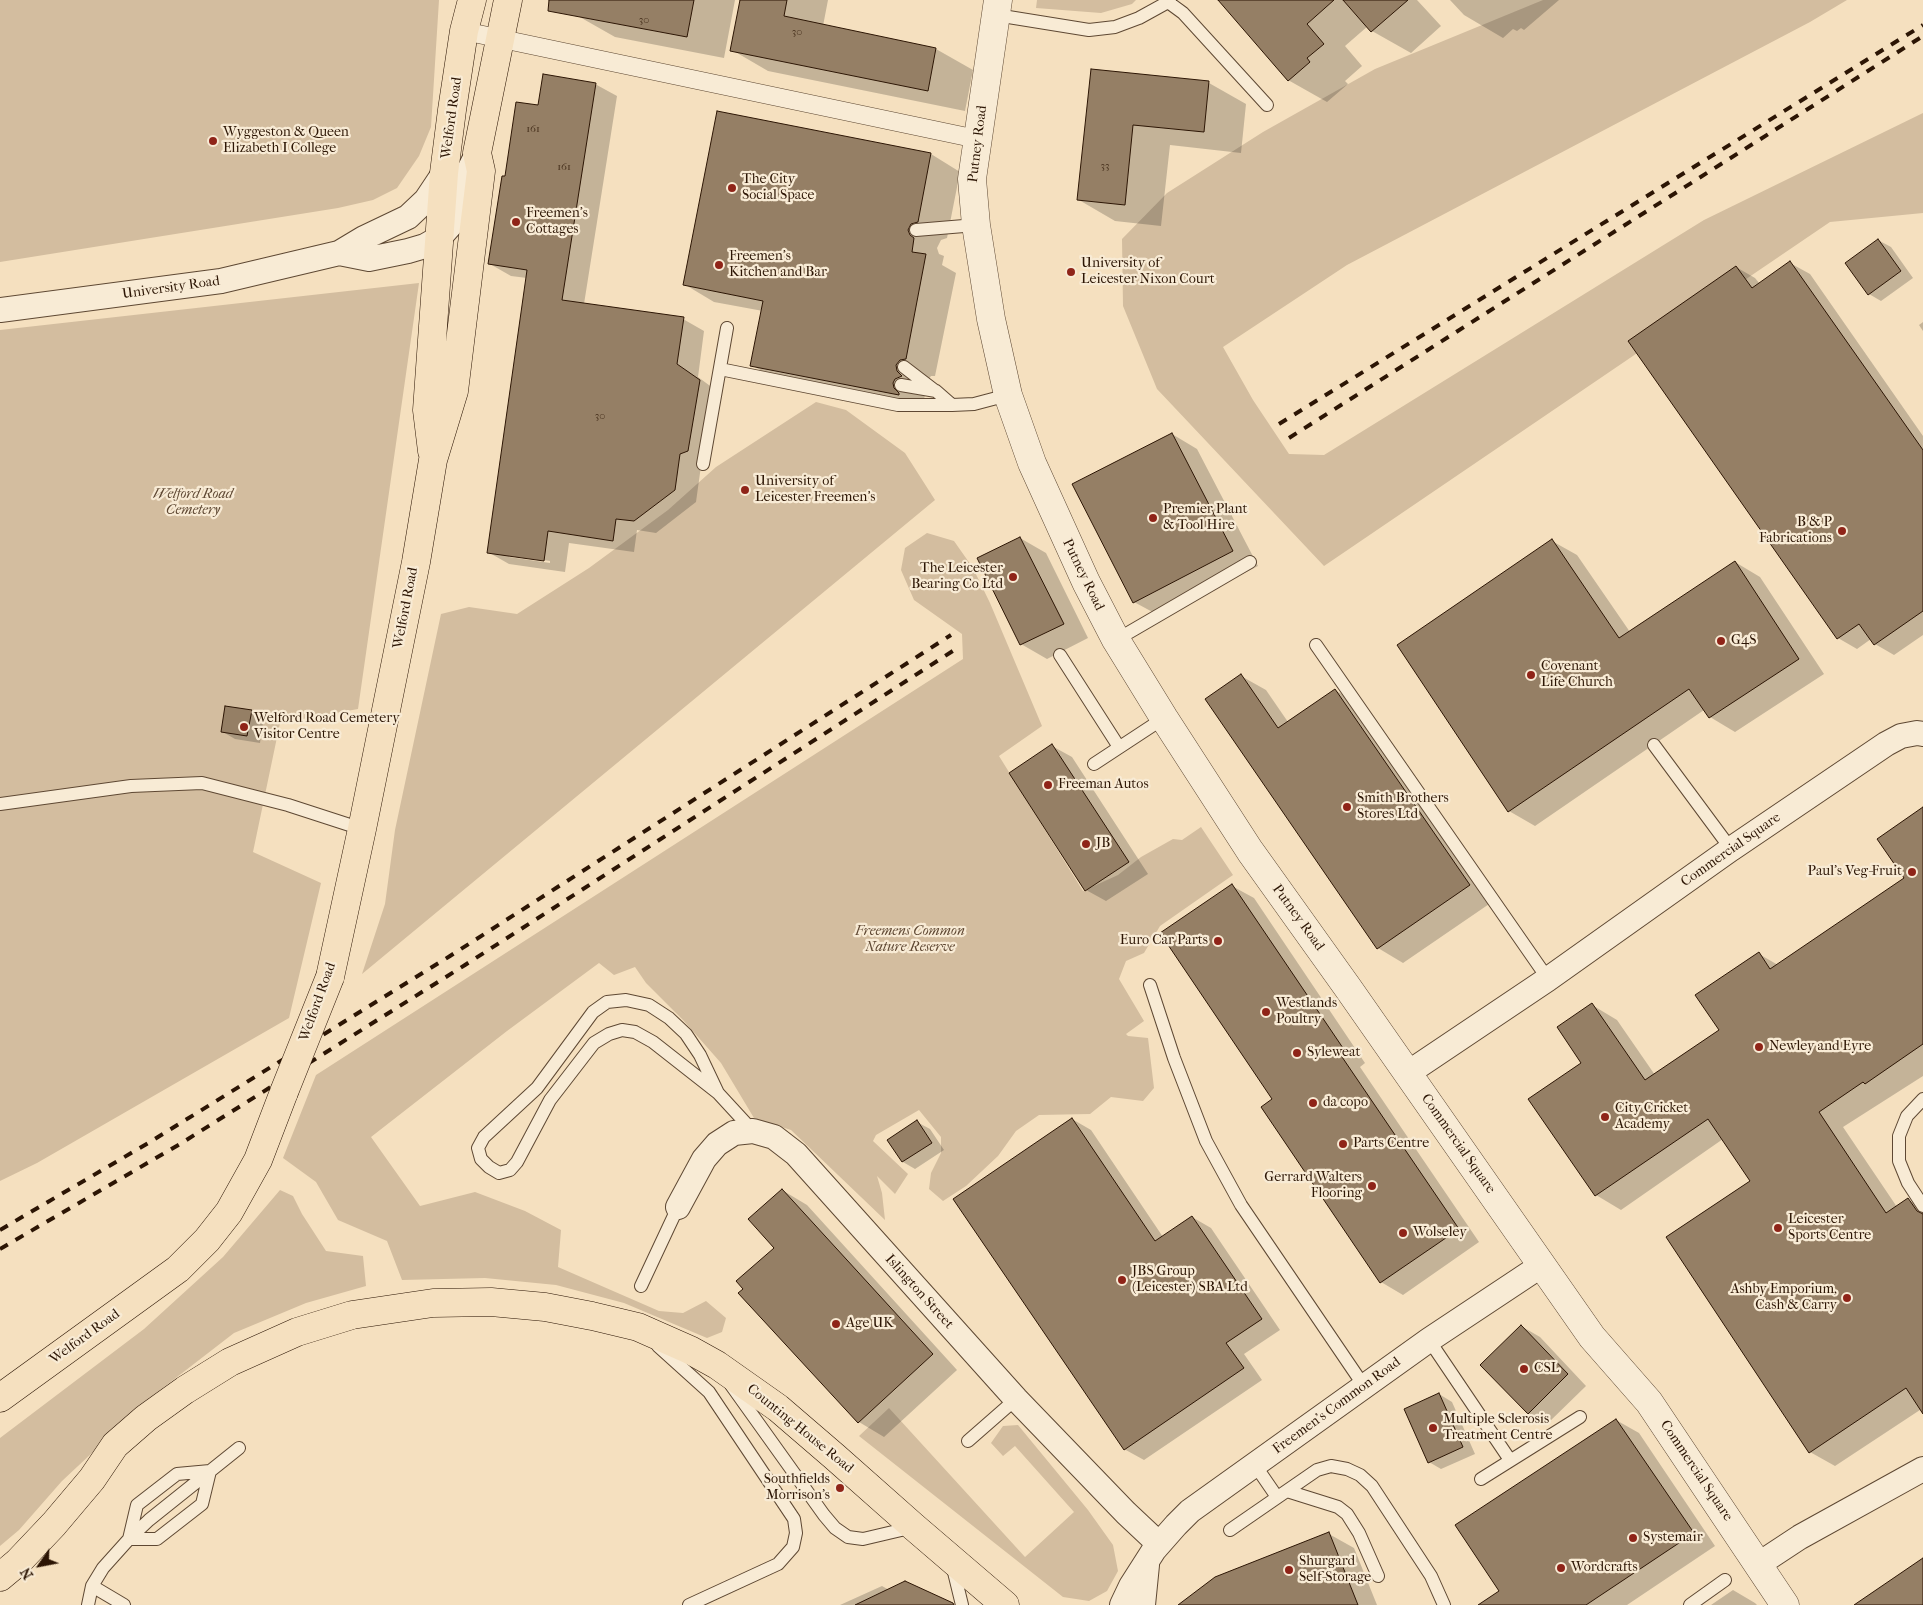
<!DOCTYPE html>
<meta charset="utf-8">
<style>
body{margin:0}
#map{position:relative;width:1923px;height:1605px;overflow:hidden;background:#f5e0bf;font-family:"IM FELL French Canon",serif}
canvas{display:block}
.north{position:absolute;left:15px;top:1540px;width:50px;height:50px;-webkit-text-stroke:4px #f8ebd5;paint-order:stroke;rotate:237deg;font-size:14px;font-weight:700;line-height:20px;text-align:center;color:#2c1504}
.north::after{content:'';display:block;margin:auto;width:18px;height:22px;background:#2c1504;clip-path:polygon(50% 0,100% 100%,50% 72%,0 100%)}
</style>
<div id="map">
<canvas width="1923" height="1605"></canvas>
<div class="north">N</div>
</div>
<script>
const ctx = document.querySelector('canvas').getContext('2d');
ctx.lineJoin = 'round';
function fill(path, color) { ctx.fillStyle = color; ctx.fill(path, 'evenodd'); }
const poly = rows => new Path2D(rows.map(r => 'M' + r).join(''));
function stroke(path, color, width, dash) { ctx.strokeStyle = color; ctx.lineWidth = width; ctx.lineCap = dash ? 'butt' : 'round'; ctx.setLineDash(dash || []); ctx.stroke(path); }
function label(font, color, halo, rows, align = 'center') {
  ctx.font = font + ' "IM FELL French Canon",serif'; ctx.lineWidth = 4.5; ctx.setLineDash([]); ctx.textBaseline = 'middle'; ctx.strokeStyle = halo; ctx.fillStyle = color; for (const [text, x, y, turn = 0] of rows) {
    ctx.save(); ctx.translate(x, y); ctx.rotate((+turn || 0) * Math.PI / 180); ctx.textAlign = isNaN(turn) ? turn : align; if (halo) ctx.strokeText(text, 0, 0); ctx.fillText(text, 0, 0); ctx.restore();
  }
}
fill(poly([
 [0,0,439,0,431,127,419,156,397,188,373,200,338,208,0,262],
 [1037,0,1136,0,1132,4,1101,13,1036,8],
 [1543,0,1847,0,1810,22,1347,265,1223,347,1253,400,1289,454,1324,455,1704,220,1923,113,1923,213,1830,222,1324,566,1157,389,1123,306,1122,239,1167,193,1263,132,1375,69],
 [419,283,358,709,280,723,253,852,321,883,289,1018,37,1163,0,1181,0,330],
 [816,402,846,410,905,453,935,500,362,974,385,904,395,830,441,614,469,607,517,614,589,568,668,510,716,467],
 [927,533,954,541,973,568,990,603,1042,726,999,756,1083,891,1118,875,1141,857,1173,839,1182,840,1201,827,1233,875,1160,926,1144,953,1126,961,1119,979,1144,1021,1126,1034,1128,1036,1148,1038,1154,1088,1143,1101,1111,1097,1090,1114,1039,1115,1016,1131,998,1156,966,1186,943,1201,929,1189,931,1173,941,1153,941,1137,919,1110,876,1135,873,1141,908,1174,895,1194,877,1176,882,1193,885,1220,791,1130,754,1118,721,1063,683,1020,646,983,635,967,614,975,599,963,507,1031,371,1137,420,1206,475,1192,525,1211,561,1230,558,1267,659,1311,683,1313,706,1301,726,1318,722,1332,707,1338,624,1303,556,1285,485,1278,402,1280,387,1241,338,1220,316,1182,283,1158,316,1075,963,659,962,634,914,600,901,570,905,548],
 [280,1190,293,1196,302,1214,326,1251,363,1256,366,1286,306,1303,234,1333,155,1394,62,1481,19,1530,0,1546,0,1438,144,1329,223,1257],
 [889,1408,1025,1557,1074,1512,1015,1446,1003,1456,991,1443,1003,1426,1018,1425,1088,1510,1113,1545,1118,1571,1107,1591,1089,1601,1063,1597,859,1436]
]), '#d3bd9f');
fill(poly([
 [581,0,735,0,724,58,615,37,578,16],
 [741,0,828,0,823,26,936,49,973,70,965,111,768,71,732,50],
 [1219,0,1417,0,1441,26,1411,53,1372,31,1368,26,1345,46,1362,66,1345,81,1348,84,1327,102,1288,80],
 [1450,0,1559,0,1524,30,1521,28,1517,31,1513,29,1503,38,1464,15],
 [1092,70,1209,83,1246,104,1241,153,1170,145,1161,226,1115,221,1079,200],
 [595,84,617,96,584,304,683,319,704,331,698,377,721,394,701,466,696,502,656,533,637,530,634,552,569,543,565,572,509,564,488,552,527,278,511,276,490,264,506,178,539,107],
 [509,555,550,561,550,563,509,557],
 [931,154,960,172,947,238,941,240,937,248,939,254,944,256,942,265,956,273,935,376,931,376,926,383,931,393,925,396,923,401,928,412,781,383,752,365,763,311,714,302,684,284],
 [1878,240,1891,247,1913,278,1881,301,1869,294],
 [1790,263,1810,274,1923,436,1923,635,1894,655,1875,644,1871,639,1857,649,1838,638,1736,267,1755,278,1760,284],
 [1923,322,1923,331,1919,325],
 [1172,434,1197,449,1258,566,1160,616,1134,602],
 [1020,538,1046,553,1088,638,1047,659,1021,644],
 [1552,541,1577,555,1630,632,1735,562,1760,577,1824,674,1735,732,1710,717,1704,710,1535,826,1509,811],
 [1241,676,1266,690,1288,722,1335,690,1360,705,1495,900,1403,963,1378,948,1207,699],
 [251,711,264,718,260,743,235,739,223,732],
 [1052,746,1072,757,1148,874,1106,901,1086,890],
 [1923,809,1923,1076,1843,1127,1897,1207,1908,1200,1923,1208,1923,1408,1835,1466,1810,1452,1752,1181,1723,1139,1621,1210,1596,1195,1582,1063,1592,1005,1617,1020,1655,1075,1720,1031,1759,954,1778,965,1906,878],
 [1232,886,1254,898,1365,1063,1360,1067,1479,1242,1403,1295,1381,1282,1274,1100],
 [1072,1119,1091,1130,1163,1237,1192,1217,1211,1228,1280,1330,1244,1354,1262,1380,1144,1460,1124,1449],
 [917,1122,930,1129,944,1150,915,1169,903,1162,889,1140],
 [782,1190,807,1205,957,1370,884,1437,859,1422],
 [1521,1326,1540,1337,1586,1386,1547,1424,1528,1413],
 [1439,1394,1452,1402,1475,1454,1441,1469,1429,1462],
 [1616,1420,1639,1433,1715,1546,1627,1605,1497,1605,1501,1592],
 [1329,1534,1354,1548,1377,1605,1193,1605],
 [882,1586,889,1590,948,1605,840,1605],
 [1733,1590,1755,1603,1757,1605,1711,1605]
]), '#0003');
const building = poly([
 [549,0,694,0,687,37,548,11,549,0],
 [740,0,787,0,784,16,936,48,928,91,730,51,740,0],
 [1218,0,1334,0,1307,24,1324,44,1307,58,1310,62,1288,81,1218,0],
 [1343,0,1408,0,1371,32,1343,0],
 [1091,69,1209,81,1204,132,1133,125,1125,205,1077,200,1091,69],
 [543,74,596,83,562,300,684,317,677,364,700,380,688,451,680,454,675,490,634,521,616,519,613,541,548,531,544,561,487,553,527,270,488,264,502,176,505,176,516,102,538,105,543,74],
 [717,111,931,153,918,222,911,224,908,230,910,235,914,238,912,252,926,254,906,359,900,360,896,365,897,371,902,376,895,379,893,383,894,388,899,393,899,395,750,366,763,301,683,285,717,111],
 [1878,239,1901,271,1868,295,1845,263,1878,239],
 [1790,261,1923,450,1923,611,1874,645,1859,624,1837,639,1628,341,1736,266,1752,288,1790,261],
 [1172,433,1233,551,1133,603,1072,484,1172,433],
 [1020,537,1064,624,1020,645,977,558,1020,537],
 [1552,539,1619,638,1735,561,1799,659,1709,718,1689,689,1508,812,1397,645,1552,539],
 [1241,674,1278,728,1335,689,1470,885,1377,949,1205,699,1241,674],
 [225,706,252,710,247,736,221,732,225,706],
 [1052,744,1129,862,1085,891,1009,773,1052,744],
 [1923,807,1923,1044,1865,1084,1863,1082,1819,1112,1886,1213,1908,1198,1917,1211,1923,1214,1923,1414,1906,1388,1809,1453,1666,1237,1750,1181,1708,1119,1595,1196,1528,1099,1581,1063,1557,1027,1592,1003,1645,1080,1719,1030,1695,995,1759,952,1770,969,1904,878,1877,839,1923,807],
 [1232,884,1345,1051,1340,1054,1459,1229,1380,1283,1261,1107,1272,1099,1160,933,1232,884],
 [1072,1118,1155,1241,1192,1216,1262,1319,1226,1343,1244,1368,1124,1450,953,1199,1072,1118],
 [917,1120,932,1143,902,1162,887,1140,917,1120],
 [782,1189,933,1354,858,1423,738,1293,743,1289,736,1281,774,1248,748,1219,782,1189],
 [1521,1325,1568,1374,1528,1414,1480,1365,1521,1325],
 [1439,1393,1463,1447,1428,1463,1404,1409,1439,1393],
 [1616,1419,1694,1533,1586,1605,1478,1605,1499,1591,1455,1525,1616,1419],
 [1329,1532,1358,1605,1178,1605,1215,1577,1329,1532],
 [1923,1558,1923,1605,1854,1605,1923,1558],
 [905,1581,953,1603,954,1605,855,1605,905,1581]
]);
fill(building, '#957f65');
stroke(building, '#2c1504', 1);
const service = poly([
 [1168,2,1183,13,1267,105],
 [996,15,1089,30,1115,27,1139,18,1168,2,1170,0],
 [916,230,976,225],
 [904,367,934,390],
 [720,369,898,405,952,405,974,404,1008,395],
 [901,385,936,391,952,405],
 [703,464,727,328],
 [1116,640,1250,562],
 [1316,645,1548,979],
 [1060,655,1119,747],
 [1654,745,1731,849],
 [1094,764,1164,718],
 [0,804,131,786,202,783,288,805,362,829],
 [1150,985,1174,1058,1206,1141,1241,1205,1364,1386],
 [718,1093,700,1055,686,1034,669,1018,649,1005,626,1000,607,1002,593,1012,537,1088,484,1137,478,1148,481,1159,489,1167,499,1173,510,1170,517,1162,550,1100,594,1043,609,1034,622,1030,635,1032,653,1042,718,1093,753,1131],
 [1923,1099,1907,1116,1899,1136,1899,1161,1908,1183,1923,1206],
 [641,1286,678,1207],
 [1429,1340,1510,1460],
 [658,1346,709,1392,794,1519,796,1533,793,1547,778,1564,689,1605],
 [731,1385,824,1515,835,1528,848,1537,863,1539,914,1527],
 [968,1441,1016,1399],
 [1255,1465,1277,1497],
 [1481,1479,1580,1417],
 [1287,1491,1338,1507,1347,1514,1359,1533,1378,1576],
 [1230,1530,1317,1470,1331,1466,1347,1469,1360,1475,1372,1486,1431,1576,1444,1605],
 [129,1539,157,1539,202,1504,210,1471],
 [129,1539,137,1505,177,1474,210,1471],
 [952,1564,962,1605],
 [92,1586,124,1605],
 [88,1605,92,1586,103,1568,129,1539,149,1520,239,1448],
 [1690,1605,1725,1580]
]);
const pedestrian = poly([
 [464,31,977,139]
]);
const minor = poly([
 [339,253,369,259,408,251,425,246,439,238,456,219,469,170,475,158],
 [0,310,221,281,339,253,364,238,408,217,426,200,444,173],
 [1408,1073,1548,979,1731,849,1886,744,1901,736,1917,733,1923,734],
 [678,1207,704,1159,717,1144,734,1133,753,1131,774,1137,796,1154,1016,1399,1126,1513,1159,1544],
 [1759,1564,1800,1537,1923,1469],
 [1122,1605,1131,1586,1154,1550,1176,1525,1190,1511,1429,1340,1542,1265],
 [1143,1605,1147,1565]
]);
const tertiary = poly([
 [998,0,972,179,976,225,991,319,1008,395,1032,463,1086,582,1116,640,1164,718,1250,851,1348,988,1592,1337,1649,1402,1785,1605]
]);
const primary = poly([
 [432,451,427,410,444,173,452,110,464,31,472,0],
 [330,977,362,829,416,562,433,460,454,391,481,171,477,153,508,0],
 [0,1398,178,1269,207,1240,229,1212,258,1160,284,1092],
 [0,1577,18,1562,54,1524,92,1479,115,1445,146,1418,185,1390,230,1362,297,1332,352,1315,433,1303,491,1302,545,1307,592,1316,638,1327,690,1350,717,1365,778,1408,835,1457,914,1527,1005,1605]
]);
stroke(service, '#5e4833', 14);
stroke(pedestrian, '#5e4833', 19);
stroke(minor, '#5e4833', 26);
stroke(tertiary, '#5e4833', 29);
stroke(primary, '#2c1504', 29);
stroke(service, '#f8ebd5', 12);
stroke(pedestrian, '#f8ebd5', 18);
stroke(minor, '#f8ebd5', 24);
stroke(tertiary, '#f8ebd5', 28);
stroke(primary, '#f5e0bf', 28);
stroke(poly([
 [1279,424,1923,25],
 [1289,438,1923,36],
 [0,1230,150,1142,450,956,951,635],
 [0,1249,180,1144,465,965,959,647]
]), '#2c1504', 4, [9, 9]);
const primaryBridge = poly([
 [284,1092,330,977]
]);
stroke(primaryBridge, '#2c1504', 29, []);
stroke(primaryBridge, '#f5e0bf', 28);
for (const [x, y, r, color] of [
 [213,141,5,"#8f2418"],
 [732,188,5,"#8f2418"],
 [516,222,5,"#8f2418"],
 [719,265,5,"#8f2418"],
 [1071,272,5,"#8f2418"],
 [745,490,5,"#8f2418"],
 [1153,518,5,"#8f2418"],
 [1842,531,5,"#8f2418"],
 [1013,577,5,"#8f2418"],
 [1721,641,5,"#8f2418"],
 [1531,675,5,"#8f2418"],
 [244,727,5,"#8f2418"],
 [1048,785,5,"#8f2418"],
 [1347,807,5,"#8f2418"],
 [1086,844,5,"#8f2418"],
 [1912,872,5,"#8f2418"],
 [1218,941,5,"#8f2418"],
 [1266,1012,5,"#8f2418"],
 [1759,1047,5,"#8f2418"],
 [1297,1053,5,"#8f2418"],
 [1313,1103,5,"#8f2418"],
 [1605,1117,5,"#8f2418"],
 [1343,1144,5,"#8f2418"],
 [1372,1186,5,"#8f2418"],
 [1778,1228,5,"#8f2418"],
 [1403,1233,5,"#8f2418"],
 [1122,1280,5,"#8f2418"],
 [1847,1298,5,"#8f2418"],
 [836,1324,5,"#8f2418"],
 [1524,1369,5,"#8f2418"],
 [1433,1428,5,"#8f2418"],
 [840,1488,5,"#8f2418"],
 [1633,1538,5,"#8f2418"],
 [1561,1568,5,"#8f2418"],
 [1289,1570,5,"#8f2418"]
]) { const dot = new Path2D(); dot.arc(x, y, r, 0, 2 * Math.PI); ctx.fillStyle = color; ctx.fill(dot); stroke(dot, '#f8ebd5', 2); }
label('11px', '#46301c', null, [
 ["30",644,20],
 ["30",797,32],
 ["161",533,129],
 ["33",1105,166],
 ["161",564,167],
 ["30",600,416]
]);
label('14px', '#2c1504', '#f8ebd5', [
 ["Welford Road",452,118,-82],
 ["Putney Road",978,144,-83],
 ["University Road",171,288,-8],
 ["Putney Road",1083,575,64],
 ["Welford Road",406,608,-79],
 ["Commercial Square",1731,850,-35],
 ["Putney Road",1298,918,54],
 ["Welford Road",318,1002,-70],
 ["Commercial Square",1458,1144,55],
 ["Islington Street",919,1292,48],
 ["Welford Road",85,1337,-36],
 ["Freemen's Common Road",1337,1406,-36],
 ["Counting House Road",800,1429,39],
 ["Commercial Square",1696,1471,56]
]);
label('14px', '#2c1504', '#f8ebd5', [
 ["Wyggeston & Queen",223,133],
 ["Elizabeth I College",223,149],
 ["The City",742,180],
 ["Social Space",742,196],
 ["Freemen's",526,214],
 ["Cottages",526,230],
 ["Freemen’s",729,257],
 ["Kitchen and Bar",729,273],
 ["University of",1081,264],
 ["Leicester Nixon Court",1081,280],
 ["University of",755,482],
 ["Leicester Freemen's",755,498],
 ["Premier Plant",1163,510],
 ["& Tool Hire",1163,526],
 ["B & P",1832,523,"right"],
 ["Fabrications",1832,539,"right"],
 ["The Leicester",1003,569,"right"],
 ["Bearing Co Ltd",1003,585,"right"],
 ["G4S",1731,641],
 ["Covenant",1541,667],
 ["Life Church",1541,683],
 ["Welford Road Cemetery",254,719],
 ["Visitor Centre",254,735],
 ["Freeman Autos",1058,785],
 ["Smith Brothers",1357,799],
 ["Stores Ltd",1357,815],
 ["JB",1096,844],
 ["Paul's Veg-Fruit",1902,872,"right"],
 ["Euro Car Parts",1208,941,"right"],
 ["Westlands",1276,1004],
 ["Poultry",1276,1020],
 ["Newley and Eyre",1769,1047],
 ["Syleweat",1307,1053],
 ["da copo",1323,1103],
 ["City Cricket",1615,1109],
 ["Academy",1615,1125],
 ["Parts Centre",1353,1144],
 ["Gerrard Walters",1362,1178,"right"],
 ["Flooring",1362,1194,"right"],
 ["Leicester",1788,1220],
 ["Sports Centre",1788,1236],
 ["Wolseley",1413,1233],
 ["JBS Group",1132,1272],
 ["(Leicester) SBA Ltd",1132,1288],
 ["Ashby Emporium,",1837,1290,"right"],
 ["Cash & Carry",1837,1306,"right"],
 ["Age UK",846,1324],
 ["CSL",1534,1369],
 ["Multiple Sclerosis",1443,1420],
 ["Treatment Centre",1443,1436],
 ["Southfields",830,1480,"right"],
 ["Morrison's",830,1496,"right"],
 ["Systemair",1643,1538],
 ["Shurgard",1299,1562],
 ["Self-Storage",1299,1578],
 ["Wordcrafts",1571,1568]
], 'left');
label('italic 14px', '#5e4732', '#f8ebd5', [
 ["Welford Road",193,495],
 ["Cemetery",193,511],
 ["Freemens Common",910,932],
 ["Nature Reserve",910,948]
]);
</script>
